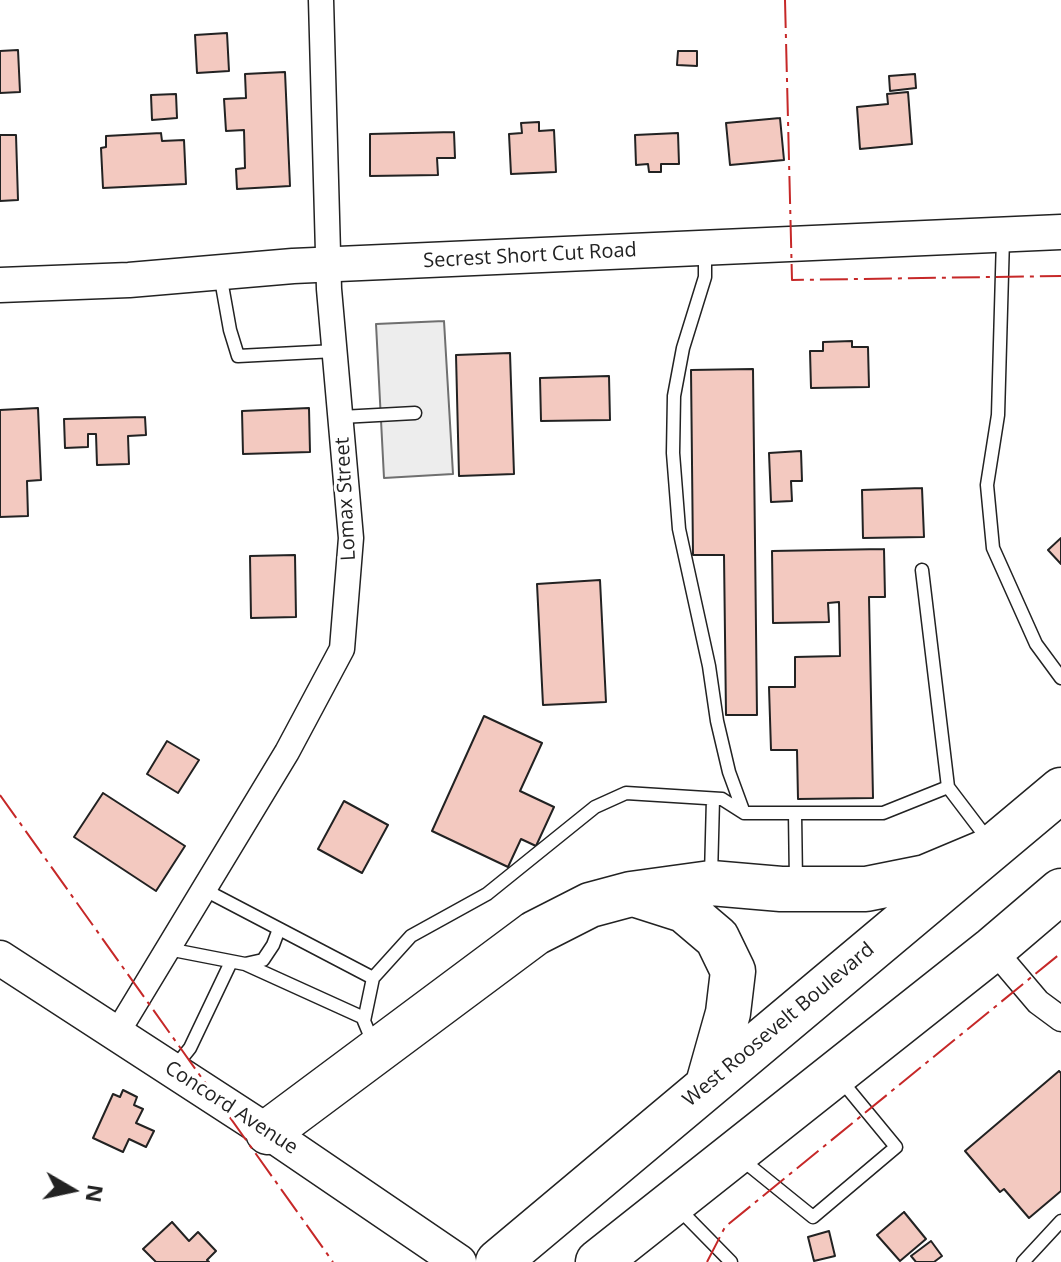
<!DOCTYPE html>
<style>
body{margin:0}
#map{position:relative;width:1061px;height:1262px;overflow:hidden;background:#fff;font-family:"Open Sans",sans-serif}
canvas{display:block}
.north{position:absolute;left:32px;top:1150px;width:80px;height:80px;-webkit-text-stroke:6px #fff;paint-order:stroke;rotate:99deg;font-size:22px;font-weight:700;line-height:32px;text-align:center;color:#222}
.north::after{content:'';display:block;margin:auto;width:28px;height:36px;background:#222;clip-path:polygon(50% 0,100% 100%,50% 72%,0 100%)}
</style>
<div id="map">
<canvas width="1061" height="1262"></canvas>
<div class="north">N</div>
</div>
<script>
const ctx = document.querySelector('canvas').getContext('2d');
ctx.lineJoin = 'round';
function fill(path, color) { ctx.fillStyle = color; ctx.fill(path, 'evenodd'); }
const poly = rows => new Path2D(rows.map(r => 'M' + r).join(''));
function stroke(path, color, width, dash) { ctx.strokeStyle = color; ctx.lineWidth = width; ctx.lineCap = dash ? 'butt' : 'round'; ctx.setLineDash(dash || []); ctx.stroke(path); }
function label(font, color, halo, rows, align = 'center') {
  ctx.font = font + ' "Open Sans",sans-serif'; ctx.lineWidth = 6; ctx.setLineDash([]); ctx.textBaseline = 'middle'; ctx.strokeStyle = halo; ctx.fillStyle = color; for (const [text, x, y, turn = 0] of rows) {
    ctx.save(); ctx.translate(x, y); ctx.rotate((+turn || 0) * Math.PI / 180); ctx.textAlign = isNaN(turn) ? turn : align; if (halo) ctx.strokeText(text, 0, 0); ctx.fillText(text, 0, 0); ctx.restore();
  }
}
const parking = poly([
 [444,321,453,474,384,478,376,324,444,321]
]);
fill(parking, '#ededed');
stroke(parking, '#6f6f6f', 2);
const building = poly([
 [227,33,229,71,197,73,195,35,227,33],
 [18,50,20,92,0,93,0,51,18,50],
 [678,51,697,51,697,66,677,65,678,51],
 [285,72,290,186,237,189,236,169,245,168,244,130,226,131,224,99,246,98,245,74,285,72],
 [915,74,916,88,890,91,889,76,915,74],
 [908,92,912,144,860,149,857,107,888,104,887,94,908,92],
 [176,94,177,118,152,120,151,95,176,94],
 [780,118,784,160,730,165,726,123,780,118],
 [539,122,539,131,554,130,556,172,511,174,509,134,522,133,521,123,539,122],
 [454,132,455,158,437,158,438,175,370,176,370,134,454,132],
 [161,133,162,141,184,140,186,184,103,188,101,148,106,147,106,136,161,133],
 [678,133,679,164,661,164,661,172,649,172,648,164,636,165,635,135,678,133],
 [0,135,16,135,18,200,0,201,0,135],
 [852,341,852,347,868,347,869,387,811,388,810,351,823,351,823,342,852,341],
 [510,353,514,474,459,476,456,355,510,353],
 [753,369,757,715,726,715,724,555,693,555,691,370,753,369],
 [609,376,610,420,541,421,540,378,609,376],
 [38,408,41,480,27,481,28,516,0,517,0,410,38,408],
 [309,408,310,452,243,454,242,411,309,408],
 [145,417,146,435,128,436,129,464,97,465,96,434,88,434,88,447,65,448,64,419,145,417],
 [801,451,802,481,791,481,792,501,771,502,769,453,801,451],
 [922,488,924,537,863,538,862,490,922,488],
 [1061,538,1061,564,1048,550,1061,538],
 [884,549,885,597,869,597,873,798,798,799,797,750,771,750,769,687,795,687,795,657,840,656,839,602,828,603,829,622,773,623,772,551,884,549],
 [295,555,296,617,251,618,250,556,295,555],
 [600,580,606,702,543,705,537,584,600,580],
 [484,716,542,743,520,791,554,807,536,846,521,839,508,867,432,831,484,716],
 [167,741,199,760,178,793,147,774,167,741],
 [103,793,185,846,156,891,74,837,103,793],
 [344,801,388,825,362,873,318,849,344,801],
 [1059,1071,1061,1073,1061,1191,1029,1218,1004,1189,1000,1192,965,1151,1059,1071],
 [123,1090,137,1097,134,1105,143,1109,136,1123,154,1131,146,1147,129,1139,123,1152,93,1138,113,1094,120,1097,123,1090],
 [904,1212,926,1239,900,1261,877,1235,904,1212],
 [172,1222,189,1241,198,1232,216,1251,207,1260,209,1262,156,1262,143,1249,172,1222],
 [829,1231,835,1256,814,1261,808,1237,829,1231],
 [931,1241,942,1256,934,1262,916,1262,911,1256,931,1241]
]);
fill(building, '#f3c9c0');
stroke(building, '#222', 2);
const lane = poly([
 [1003,238,998,415,987,485,993,548,1036,644,1061,678],
 [705,251,705,277,683,348,674,396,673,453,679,529,709,666,717,721,729,772,744,813],
 [220,274,230,330,238,356,335,351],
 [341,417,415,413],
 [922,570,948,787,989,841],
 [795,813,796,882],
 [711,876,713,799],
 [203,889,373,978],
 [168,949,245,964,263,960,273,945,279,929],
 [245,964,364,1018],
 [374,1045,364,1021,373,978,411,936,487,894,595,807,626,793,722,799,744,813,883,813,948,787],
 [174,1068,190,1048,231,962],
 [740,1158,813,1217,896,1147,840,1079],
 [678,1208,731,1262],
 [1023,1262,1061,1221]
]);
const street = poly([
 [993,949,1038,1002,1061,1019],
 [117,1033,287,752,342,649,351,538,329,289,321,0]
]);
const secondary = poly([
 [0,285,129,280,293,266,1061,232],
 [0,958,268,1132,459,1262]
]);
const highway = poly([
 [637,895,684,910,717,938,733,971,728,1013,708,1084],
 [268,1132,535,933,590,905,631,894,711,883,781,889,866,889,926,877,988,851],
 [498,1262,1061,790],
 [598,1262,993,949,1061,891]
]);
stroke(lane, '#222', 15);
stroke(street, '#222', 27);
stroke(secondary, '#222', 37);
stroke(highway, '#222', 47);
stroke(lane, '#fff', 12);
stroke(street, '#fff', 24);
stroke(secondary, '#fff', 34);
stroke(highway, '#fff', 44);
stroke(poly([
 [785,0,792,280,1061,276],
 [0,795,333,1262],
 [707,1262,725,1227,1061,953]
]), '#c62828', 2, [28, 6, 4, 6]);
label('20px', '#222', '#fff', [
 ["Secrest Short Cut Road",530,256,-3],
 ["Lomax Street",346,499,-93],
 ["West Roosevelt Boulevard",779,1025,-40],
 ["Concord Avenue",231,1108,33]
]);
</script>
